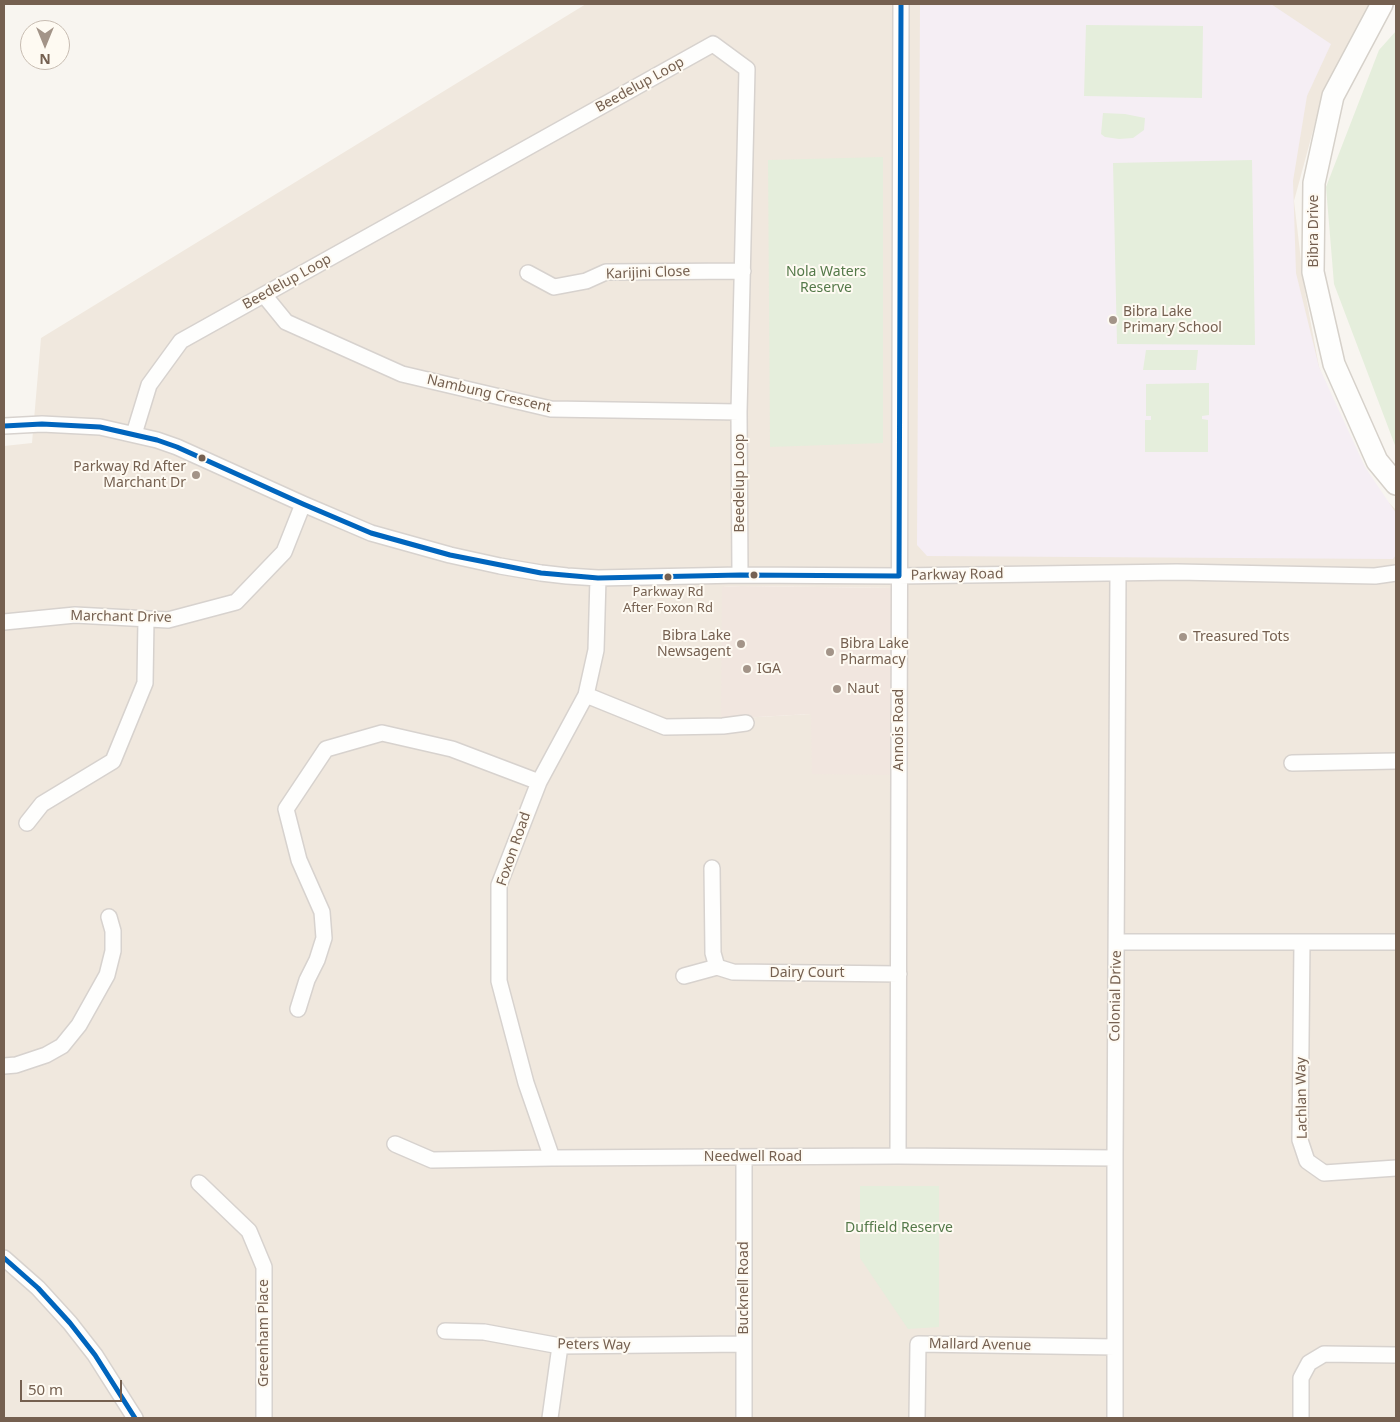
<!DOCTYPE html>
<style>
body{margin:0}
#map{position:relative;width:1400px;height:1422px;overflow:hidden;background:#f8f5f0;font-family:"Noto Sans",sans-serif}
canvas{display:block}
.frame{position:absolute;inset:0;border:5px solid #756050;pointer-events:none}
.north{position:absolute;left:20px;top:20px;width:50px;height:50px;box-sizing:border-box;background:#fefaf2;border:1px solid #c7bcb1;border-radius:50%;rotate:180deg;font-size:14px;font-weight:700;line-height:20px;text-align:center;color:#756050}
.north::after{content:'';display:block;margin:auto;width:18px;height:22px;background:#a39488;clip-path:polygon(50% 0,100% 100%,50% 72%,0 100%)}
.scale{position:absolute;left:20px;top:1380px;width:102px;height:22px;box-sizing:border-box;border:2px solid #756050;border-top:0;padding-left:6px;font-size:15px;line-height:18px;white-space:nowrap;color:#756050;-webkit-text-stroke:4px #fefaf2;paint-order:stroke}
</style>
<div id="map">
<canvas width="1400" height="1422"></canvas>
<div class="frame"></div>
<div class="north">N</div>
<div class="scale">50 m</div>
</div>
<script>
const ctx = document.querySelector('canvas').getContext('2d');
ctx.lineJoin = 'round';
function fill(path, color) { ctx.fillStyle = color; ctx.fill(path, 'evenodd'); }
const poly = rows => new Path2D(rows.map(r => 'M' + r).join(''));
function stroke(path, color, width, dash) { ctx.strokeStyle = color; ctx.lineWidth = width; ctx.lineCap = dash ? 'butt' : 'round'; ctx.setLineDash(dash || []); ctx.stroke(path); }
function label(font, color, halo, rows, align = 'center') {
  ctx.font = font + ' "Noto Sans",sans-serif'; ctx.lineWidth = 4; ctx.setLineDash([]); ctx.textBaseline = 'middle'; ctx.strokeStyle = halo; ctx.fillStyle = color; for (const [text, x, y, turn = 0] of rows) {
    ctx.save(); ctx.translate(x, y); ctx.rotate((+turn || 0) * Math.PI / 180); ctx.textAlign = isNaN(turn) ? turn : align; if (halo) ctx.strokeText(text, 0, 0); ctx.fillText(text, 0, 0); ctx.restore();
  }
}
fill(poly([
 [586,4,1370,4,1324,90,1294,201,1304,286,1319,367,1368,481,1396,510,1396,1418,4,1418,4,446,32,443,41,338],
 [741,586,895,588,811,714,722,719,723,587]
]), '#f0e8de');
fill(poly([
 [741,586,895,588,894,775,812,774,811,714,721,719,722,587]
]), '#f1e6df');
fill(poly([
 [920,4,1271,4,1331,44,1307,96,1293,181,1296,273,1319,367,1365,467,1396,513,1396,555,1393,559,927,556,917,545]
]), '#f5eef4');
fill(poly([
 [1086,25,1203,26,1202,98,1084,96],
 [1396,31,1396,448,1334,284,1326,187,1379,50],
 [1103,113,1125,114,1145,118,1144,130,1133,138,1119,139,1105,137,1101,134],
 [883,157,883,443,770,447,768,160],
 [1252,160,1255,345,1117,344,1113,163],
 [1146,350,1198,350,1196,370,1143,370],
 [1209,383,1209,415,1202,416,1202,419,1208,420,1208,452,1145,452,1145,420,1151,420,1151,416,1146,416,1146,384],
 [860,1186,939,1186,939,1327,908,1329,860,1258]
]), '#e5eedc');
const street = poly([
 [528,273,554,287,586,281,606,272,743,271],
 [264,295,286,322,402,374,551,409,739,412],
 [4,426,42,424,100,427,157,440,177,447,303,504,371,533,450,555,500,566,541,573,567,576,598,578,740,575,899,576,1177,572,1375,576,1396,573],
 [134,434,149,385,181,341,713,44,747,69,739,412,740,575],
 [4,622,75,615,168,620,236,602,284,552,303,504],
 [586,695,665,727,723,726,746,723],
 [1292,763,1396,761],
 [27,823,42,804,113,761,145,683,146,619],
 [712,868,713,953,717,967,733,972,899,974],
 [1117,942,1396,942],
 [1302,942,1300,1140,1307,1161,1324,1173,1396,1168],
 [684,976,717,967],
 [298,1009,307,980,317,960,324,938,322,912,299,860,286,809,326,749,382,733,452,749,539,782],
 [4,1066,16,1065,46,1055,62,1046,79,1025,107,975,113,951,113,931,109,917],
 [395,1144,432,1160,552,1158,898,1156,1115,1158],
 [898,1156,901,4],
 [552,1158,526,1083,499,981,499,885,539,782,586,695,596,650,598,578],
 [199,1183,249,1231,264,1267,264,1418],
 [4,1258,38,1288,70,1323,95,1355,135,1418],
 [445,1331,484,1332,560,1346,744,1344],
 [550,1418,560,1346],
 [744,1418,744,1157],
 [917,1418,918,1344,1115,1347],
 [1115,1418,1115,1158,1118,573],
 [1301,1418,1301,1378,1309,1363,1324,1354,1396,1355]
]);
const secondary = poly([
 [1382,4,1333,96,1314,183,1313,272,1334,364,1377,461,1396,484]
]);
stroke(street, '#d7d2ce', 18);
stroke(secondary, '#d6d1ca', 24);
stroke(street, '#fefefd', 15);
stroke(secondary, '#fefefd', 21);
stroke(poly([
 [4,426,42,424,100,427,157,440,177,447,303,504,371,533,450,555,541,573,598,578,740,575,899,576],
 [899,576,901,4],
 [4,1258,38,1288,70,1323,95,1355,135,1418]
]), '#0065bd', 5);
for (const [x, y, r, color] of [
 [1113,320,5,"#a39488"],
 [202,458,4.5,"#756050"],
 [196,475,5,"#a39488"],
 [754,575,4.5,"#756050"],
 [668,577,4.5,"#756050"],
 [1183,637,5,"#a39488"],
 [741,644,5,"#a39488"],
 [830,652,5,"#a39488"],
 [747,669,5,"#a39488"],
 [837,689,5,"#a39488"]
]) { const dot = new Path2D(); dot.arc(x, y, r, 0, 2 * Math.PI); ctx.fillStyle = color; ctx.fill(dot); stroke(dot, '#fefaf2', 2); }
label('13px', '#756050', '#fefaf2', [
 ["Parkway Rd",668,592],
 ["After Foxon Rd",668,608]
]);
label('14px', '#756050', '#fefaf2', [
 ["Beedelup Loop",640,85,-29],
 ["Bibra Drive",1314,231,-90],
 ["Karijini Close",648,273,-2],
 ["Beedelup Loop",287,282,-29],
 ["Nambung Crescent",489,394,13],
 ["Beedelup Loop",740,483,-90],
 ["Parkway Road",957,575,-1],
 ["Marchant Drive",121,617,1],
 ["Annois Road",899,730,-90],
 ["Foxon Road",514,849,-71],
 ["Dairy Court",807,973],
 ["Colonial Drive",1116,996,-89],
 ["Lachlan Way",1302,1098,-91],
 ["Needwell Road",753,1157],
 ["Bucknell Road",744,1288,-90],
 ["Greenham Place",264,1333,-90],
 ["Peters Way",594,1345,1],
 ["Mallard Avenue",980,1345,1]
]);
label('14px', '#547949', '#fefaf2', [
 ["Nola Waters",826,272],
 ["Reserve",826,288],
 ["Duffield Reserve",899,1228]
]);
label('14px', '#756050', '#fefaf2', [
 ["Bibra Lake",1123,312],
 ["Primary School",1123,328],
 ["Parkway Rd After",186,467,"right"],
 ["Marchant Dr",186,483,"right"],
 ["Bibra Lake",731,636,"right"],
 ["Newsagent",731,652,"right"],
 ["Treasured Tots",1193,637],
 ["Bibra Lake",840,644],
 ["Pharmacy",840,660],
 ["IGA",757,669],
 ["Naut",847,689]
], 'left');
</script>
